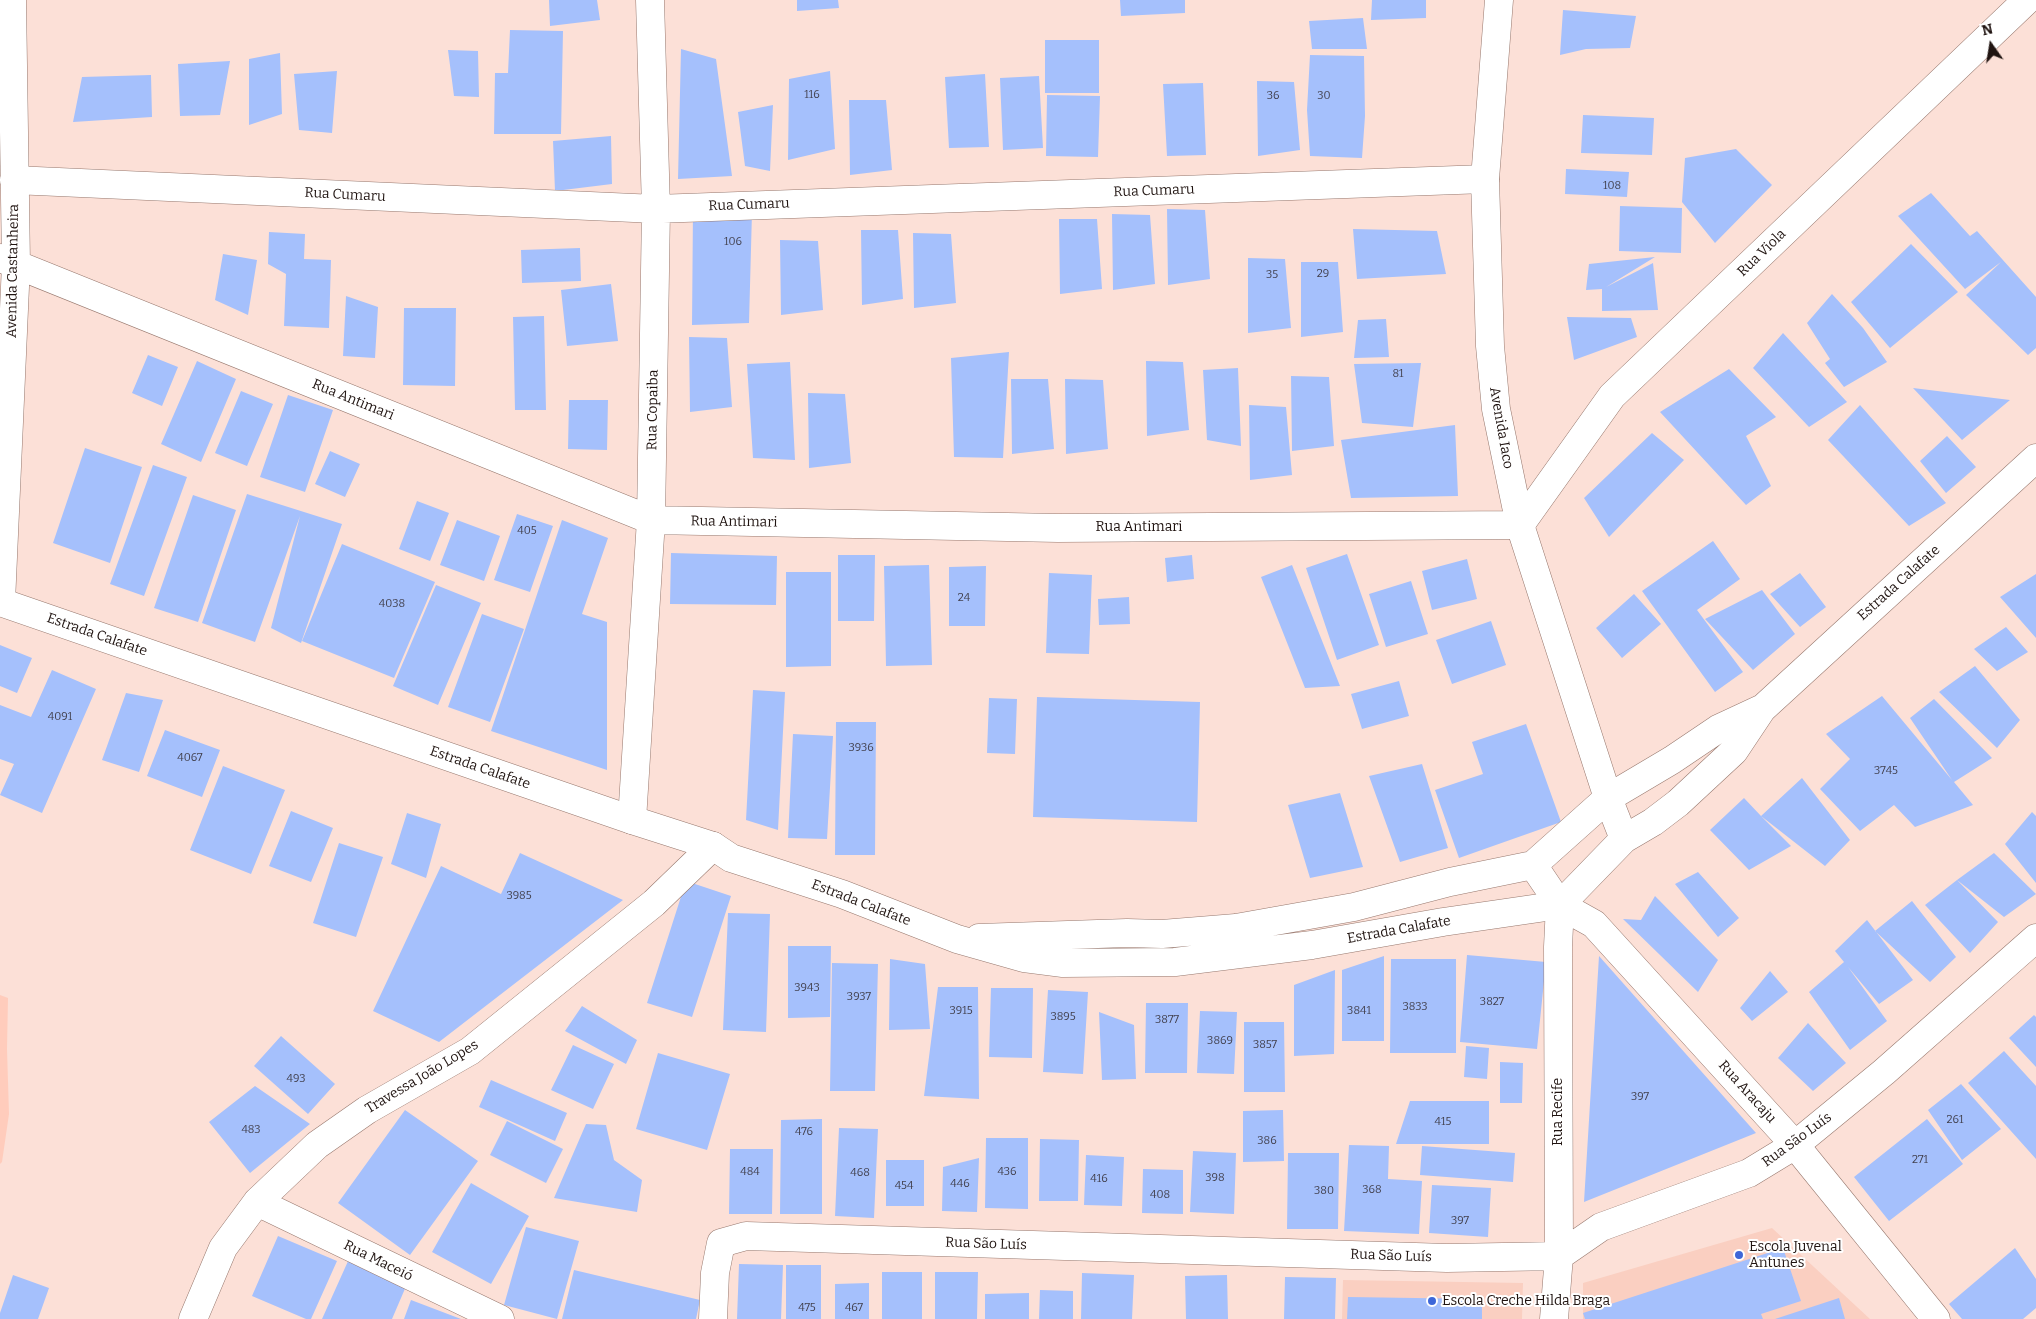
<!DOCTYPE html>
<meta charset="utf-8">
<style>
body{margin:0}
#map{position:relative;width:2036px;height:1319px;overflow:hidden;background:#fce0d7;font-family:Bitter,serif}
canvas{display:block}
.north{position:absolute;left:1966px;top:20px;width:50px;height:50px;-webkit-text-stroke:4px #fff;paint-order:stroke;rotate:347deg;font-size:14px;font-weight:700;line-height:20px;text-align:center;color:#201411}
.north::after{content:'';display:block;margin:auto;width:18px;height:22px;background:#201411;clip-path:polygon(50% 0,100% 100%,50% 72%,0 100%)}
</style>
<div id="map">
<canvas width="2036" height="1319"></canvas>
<div class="north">N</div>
</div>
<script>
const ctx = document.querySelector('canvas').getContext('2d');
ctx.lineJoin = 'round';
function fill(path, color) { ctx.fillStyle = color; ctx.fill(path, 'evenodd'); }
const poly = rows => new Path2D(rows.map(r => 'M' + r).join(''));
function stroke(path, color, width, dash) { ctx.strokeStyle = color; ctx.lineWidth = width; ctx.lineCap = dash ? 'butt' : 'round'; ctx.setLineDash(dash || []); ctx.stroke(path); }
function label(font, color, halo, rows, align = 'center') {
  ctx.font = font + ' Bitter,serif'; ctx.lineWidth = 4; ctx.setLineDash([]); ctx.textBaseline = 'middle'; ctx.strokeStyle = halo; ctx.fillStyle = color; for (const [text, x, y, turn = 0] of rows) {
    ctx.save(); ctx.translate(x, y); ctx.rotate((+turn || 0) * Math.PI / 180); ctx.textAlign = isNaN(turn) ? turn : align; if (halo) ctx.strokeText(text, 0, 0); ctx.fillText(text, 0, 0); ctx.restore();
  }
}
fill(poly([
 [1772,1228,1870,1319,1583,1319,1583,1283],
 [1343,1280,1523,1283,1522,1319,1342,1319]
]), '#facfc1');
fill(poly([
 [0,995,8,998,7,1049,9,1114,2,1162,0,1164]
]), '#ffccbc');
fill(poly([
 [549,0,597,0,600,20,550,26],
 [797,0,838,0,839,8,797,11],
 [1120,0,1185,0,1185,13,1121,16],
 [1372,0,1426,0,1426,18,1371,20],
 [1563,10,1636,16,1630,48,1586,49,1560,55],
 [1363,18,1367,49,1312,49,1309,21],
 [510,30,563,31,561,134,494,134,495,73,508,73],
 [1045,40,1099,40,1099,93,1045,93],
 [681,49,716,59,732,176,678,179],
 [448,50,478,51,479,97,454,96],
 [280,53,282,114,249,125,249,59],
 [1310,55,1364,56,1365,116,1362,158,1310,156,1307,110],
 [230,61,220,115,180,116,178,64],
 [337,71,332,133,299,130,294,74],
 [830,71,835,149,788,160,789,79],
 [985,74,989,147,949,148,945,77],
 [151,75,152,117,73,122,82,77],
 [1039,76,1043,148,1003,150,1000,78],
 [1257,81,1294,82,1300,150,1258,156],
 [1203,83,1206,155,1167,156,1163,84],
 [1047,95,1100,96,1098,157,1046,156],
 [849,100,886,100,892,170,850,175],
 [773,105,770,171,745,166,738,112],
 [1583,115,1654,118,1652,155,1581,153],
 [611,136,612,184,555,191,553,141],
 [1736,149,1772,185,1715,243,1682,202,1685,158],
 [1566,169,1629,172,1627,197,1565,194],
 [1931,193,1970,236,1977,231,2036,297,2036,348,2028,355,1966,295,2001,262,1965,289,1898,216],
 [1620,206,1682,208,1681,253,1619,251],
 [693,209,752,212,749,323,692,325],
 [1167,209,1205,210,1210,279,1168,285],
 [1112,214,1150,215,1155,284,1113,290],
 [1059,219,1097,219,1102,289,1060,294],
 [1353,229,1437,231,1446,274,1357,279],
 [861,230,898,230,903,299,862,305],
 [269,232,305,234,304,259,331,260,329,328,284,326,286,274,268,264],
 [913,233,951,234,956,303,914,308],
 [780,240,818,241,823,310,781,315],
 [1911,244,1958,292,1890,348,1851,302],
 [580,248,581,281,522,283,521,250],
 [223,254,257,260,248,315,215,300],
 [1655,257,1606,287,1653,263,1658,310,1602,311,1602,289,1586,290,1589,264],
 [1248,258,1285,259,1291,328,1248,333],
 [1301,262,1338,262,1343,332,1301,337],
 [611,284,618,341,567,346,561,290],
 [1832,294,1863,328,1887,362,1844,387,1825,363,1830,359,1807,323],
 [346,296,378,307,375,358,343,356],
 [404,308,456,308,455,386,403,385],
 [544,316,546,410,515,410,513,317],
 [1567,317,1631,318,1637,337,1574,360],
 [1386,319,1389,357,1354,358,1358,320],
 [1783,333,1847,402,1809,427,1753,368],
 [689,337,727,338,732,407,690,412],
 [1009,352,1003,458,954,457,951,358],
 [148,355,178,367,162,406,132,393],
 [197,361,236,379,201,462,161,444],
 [1146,361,1183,362,1189,430,1147,436],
 [790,362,795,460,753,458,747,364],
 [1421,363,1413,427,1362,423,1354,364],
 [1238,368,1241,446,1207,440,1203,370],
 [1729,369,1776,417,1746,436,1771,486,1746,505,1660,412],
 [1291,376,1329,377,1334,446,1292,451],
 [1011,379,1048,379,1054,449,1012,454],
 [1065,379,1103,380,1108,449,1066,454],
 [1913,388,2010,400,1962,440],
 [241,391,273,404,247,466,215,453],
 [808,393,845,394,851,463,809,468],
 [288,395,333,410,305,492,260,477],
 [569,400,608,400,607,450,568,449],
 [1249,405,1286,407,1292,475,1250,480],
 [1860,405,1946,503,1909,526,1828,440],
 [1455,425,1458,496,1351,498,1341,440],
 [1652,433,1684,460,1609,537,1584,498],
 [1947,436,1976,467,1946,493,1920,461],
 [85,448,142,467,110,563,53,543],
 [330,451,360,464,345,497,315,484],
 [153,465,187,477,144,596,110,584],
 [247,494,342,524,301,643,271,628,300,516,255,642,202,623],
 [193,495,236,510,198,622,154,608],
 [417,501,449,513,430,561,399,549],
 [517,514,553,526,530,592,494,580],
 [457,520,500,536,484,581,440,565],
 [562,520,608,538,582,614,607,622,607,770,491,731],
 [1713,541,1740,579,1697,610,1743,672,1715,692,1642,591],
 [342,544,435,582,394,678,302,641],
 [671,553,777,556,776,605,670,604],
 [1347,554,1379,645,1337,660,1306,568],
 [838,555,875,555,874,621,838,621],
 [1192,555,1194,579,1167,582,1165,558],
 [1467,559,1477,599,1432,610,1422,571],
 [929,565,932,665,886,666,884,566],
 [1292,565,1340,686,1305,688,1261,577],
 [986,566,985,626,949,626,949,567],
 [786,572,831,572,831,666,786,667],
 [1049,573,1092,575,1089,654,1046,653],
 [1800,573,1826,607,1800,627,1770,594],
 [2036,574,2036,638,2000,597],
 [1411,581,1428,634,1386,647,1369,594],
 [436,585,481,603,438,705,393,686],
 [1762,590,1795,634,1753,670,1705,619],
 [1634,594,1661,624,1622,658,1596,628],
 [1129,597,1130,624,1099,625,1098,599],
 [482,614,524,629,490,722,448,707],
 [1491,621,1506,665,1452,684,1436,640],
 [2006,627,2028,652,1997,671,1974,649],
 [0,645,32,658,17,693,0,686],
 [1975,666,2020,720,1997,748,1939,692],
 [52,670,96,689,42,813,0,795,14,764,0,759,0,705,31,717],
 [1399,681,1409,716,1362,729,1351,694],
 [753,690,785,692,778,830,746,820],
 [126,693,163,700,139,772,102,760],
 [1882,696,1952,780,1910,718,1934,699,1992,758,1954,782,1973,805,1915,827,1894,805,1860,831,1820,789,1850,759,1826,734],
 [1037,697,1200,702,1197,822,1033,817],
 [989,698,1017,699,1015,754,987,753],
 [836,722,876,722,875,855,835,855],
 [1526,724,1561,822,1459,858,1435,790,1483,774,1472,742],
 [165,730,220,750,202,797,147,776],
 [793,734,833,736,827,839,788,838],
 [1422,764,1448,848,1400,862,1369,776],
 [223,766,285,790,251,874,190,850],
 [1802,778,1850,840,1825,866,1761,816,1791,846,1749,870,1710,830,1744,798,1761,816],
 [1340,793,1363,867,1310,878,1288,805],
 [291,811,333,828,311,882,269,866],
 [2032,812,2036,816,2036,883,2005,844],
 [407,813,441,824,426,878,391,864],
 [339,843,383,857,356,937,313,923],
 [520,853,623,900,439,1042,373,1011,441,866,501,894],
 [1994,853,2036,894,2004,917,1957,880],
 [1698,872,1739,918,1718,937,1675,884],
 [1957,880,1998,922,1970,953,1925,905],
 [686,881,731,896,692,1017,647,1003],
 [1655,896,1718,960,1698,992,1623,919,1641,920],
 [1912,901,1956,957,1930,982,1875,931],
 [728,913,770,914,766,1032,723,1030],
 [1867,920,1913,980,1879,1004,1848,967,1887,1021,1850,1050,1809,992,1844,962,1835,951],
 [788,946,831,946,830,1017,788,1018],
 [1467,955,1546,962,1537,1049,1460,1042],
 [1384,956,1384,1041,1342,1041,1342,970],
 [1599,956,1756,1133,1584,1202],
 [890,959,925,964,930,1029,889,1030],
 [1391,959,1456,959,1456,1053,1390,1053],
 [832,963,878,964,875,1091,830,1091],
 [1335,970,1334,1054,1294,1056,1294,985],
 [1770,971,1788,992,1752,1021,1740,1008],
 [938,987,978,987,979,1099,924,1096],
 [991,988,1033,988,1032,1058,989,1057],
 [1048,990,1088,992,1083,1074,1043,1072],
 [1146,1003,1188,1003,1187,1073,1145,1073],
 [582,1006,637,1040,626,1064,565,1031],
 [1200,1011,1237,1012,1234,1074,1197,1073],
 [1099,1012,1134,1025,1136,1079,1102,1080],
 [2034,1015,2036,1017,2036,1067,2009,1038],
 [1244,1022,1284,1022,1285,1092,1244,1092],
 [1808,1023,1846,1063,1813,1091,1778,1058],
 [281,1036,335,1084,308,1114,254,1066],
 [573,1045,614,1064,593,1109,551,1090],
 [1466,1046,1489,1048,1487,1079,1464,1077],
 [2004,1051,2036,1086,2036,1159,1968,1083],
 [658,1053,730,1074,707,1150,636,1129],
 [1500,1062,1523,1063,1522,1103,1500,1103],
 [491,1080,567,1113,555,1141,479,1107],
 [1961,1084,2001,1129,1962,1160,1928,1110],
 [255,1086,310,1124,250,1173,209,1122],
 [1410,1101,1489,1101,1489,1144,1396,1144],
 [405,1110,478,1161,410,1255,338,1203],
 [1283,1110,1284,1161,1243,1162,1243,1111],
 [822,1119,822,1214,780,1214,781,1120],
 [1927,1119,1963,1164,1889,1221,1854,1177],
 [507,1121,563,1149,546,1183,490,1155],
 [586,1124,606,1125,614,1160,642,1180,637,1212,554,1198],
 [839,1128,878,1129,874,1218,835,1216],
 [986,1138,1028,1138,1028,1209,985,1208],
 [1040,1139,1079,1140,1078,1201,1039,1201],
 [1349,1145,1389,1146,1388,1179,1422,1181,1419,1234,1344,1231],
 [1422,1146,1515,1153,1513,1182,1420,1175],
 [730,1149,773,1149,772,1214,729,1214],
 [1193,1151,1236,1153,1234,1214,1190,1212],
 [1288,1153,1339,1153,1338,1229,1287,1229],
 [1086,1155,1124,1157,1122,1206,1084,1205],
 [979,1158,977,1212,942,1211,943,1167],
 [886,1160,924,1160,924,1206,886,1206],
 [1143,1169,1183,1170,1183,1214,1142,1213],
 [471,1183,529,1216,491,1284,432,1252],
 [1432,1185,1491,1188,1488,1237,1429,1233],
 [526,1227,579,1241,557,1319,504,1305],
 [278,1236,337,1261,311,1319,306,1319,252,1296],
 [1783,1248,1801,1301,1761,1314,1763,1319,1585,1319,1583,1313],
 [2015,1248,2036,1279,2036,1308,2023,1319,1962,1319,1949,1304],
 [349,1259,407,1284,392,1319,322,1319],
 [739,1264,783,1265,781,1319,737,1319],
 [786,1265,821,1265,821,1319,786,1319],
 [574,1270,700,1300,696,1319,562,1319],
 [882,1272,922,1272,922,1319,882,1319],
 [935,1272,978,1272,977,1319,935,1319],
 [1082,1273,1134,1275,1132,1319,1081,1319],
 [13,1275,49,1288,38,1319,0,1319,0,1313],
 [1227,1275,1228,1319,1186,1319,1185,1276],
 [1285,1277,1336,1278,1335,1319,1284,1319],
 [869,1283,869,1319,835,1319,835,1284],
 [1040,1290,1073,1291,1073,1319,1039,1319],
 [1029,1293,1029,1319,985,1319,985,1294],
 [1348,1297,1482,1299,1482,1319,1347,1319],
 [1839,1298,1845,1319,1775,1319],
 [411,1300,461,1319,404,1319]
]), '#a5c0fc');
const minor = poly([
 [14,180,656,209,1485,179],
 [0,258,651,520,1058,528,1520,525,1612,396,2027,0],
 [1,602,16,264,12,0],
 [632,820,651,520,656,209,650,0],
 [1533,865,1560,905,1594,924,1795,1145,1936,1319],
 [257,1202,500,1319],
 [193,1319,223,1248,257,1202,317,1145,367,1110,470,1051,654,903,713,846],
 [713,1319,715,1273,721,1243,746,1236,1447,1258,1559,1256,1601,1227,1749,1173,1795,1145,1884,1072,2036,938],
 [1554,1319,1559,1256,1558,947,1560,905]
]);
const tertiary = poly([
 [1499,0,1485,179,1490,346,1496,409,1520,525,1608,798,1624,839],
 [0,602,632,820,713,846,731,858,842,894,957,939,1024,958,1063,963,1175,962,1312,945,1443,922,1560,905,1624,839,1653,822,1678,803,1734,751,1762,709,2036,458],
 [979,938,1127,933,1162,934,1236,928,1354,907,1450,882,1533,865,1608,798,1672,760,1718,729,1761,709]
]);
stroke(minor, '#97786e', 29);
stroke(tertiary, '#97786e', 29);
stroke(minor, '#fff', 28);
stroke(tertiary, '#fff', 28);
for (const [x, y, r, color] of [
 [1739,1255,5,"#3e67d8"],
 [1432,1301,5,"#3e67d8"]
]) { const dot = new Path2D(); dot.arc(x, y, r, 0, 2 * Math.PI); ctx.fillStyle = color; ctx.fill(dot); stroke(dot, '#fff', 2); }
label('11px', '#413f4c', null, [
 ["116",812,95],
 ["36",1273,96],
 ["30",1324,96],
 ["108",1612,186],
 ["106",733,242],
 ["29",1323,274],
 ["35",1272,275],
 ["81",1398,374],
 ["405",527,531],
 ["24",964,598],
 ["4038",392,604],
 ["4091",60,717],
 ["3936",861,748],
 ["4067",190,758],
 ["3745",1886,771],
 ["3985",519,896],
 ["3943",807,988],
 ["3937",859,997],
 ["3827",1492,1002],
 ["3833",1415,1007],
 ["3915",961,1011],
 ["3841",1359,1011],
 ["3895",1063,1017],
 ["3877",1167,1020],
 ["3869",1220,1041],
 ["3857",1265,1045],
 ["493",296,1079],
 ["397",1640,1097],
 ["261",1955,1120],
 ["415",1443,1122],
 ["483",251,1130],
 ["476",804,1132],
 ["386",1267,1141],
 ["271",1920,1160],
 ["484",750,1172],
 ["436",1007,1172],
 ["468",860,1173],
 ["398",1215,1178],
 ["416",1099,1179],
 ["446",960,1184],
 ["454",904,1186],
 ["368",1372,1190],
 ["380",1324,1191],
 ["408",1160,1195],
 ["397",1460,1221],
 ["475",807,1308],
 ["467",854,1308]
]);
label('14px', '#201411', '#fff', [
 ["Rua Cumaru",1154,191,-2],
 ["Rua Cumaru",345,195,3],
 ["Rua Cumaru",749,205,-2],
 ["Rua Viola",1762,253,-44],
 ["Avenida Castanheira",13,271,-89],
 ["Rua Antimari",353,400,22],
 ["Rua Copaiba",653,410,-89],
 ["Avenida Iaco",1501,428,80],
 ["Rua Antimari",734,522,1],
 ["Rua Antimari",1139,527],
 ["Estrada Calafate",1899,583,-42],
 ["Estrada Calafate",97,635,19],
 ["Estrada Calafate",480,768,19],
 ["Estrada Calafate",861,903,21],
 ["Estrada Calafate",1399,930,-10],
 ["Travessa João Lopes",422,1077,-31],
 ["Rua Aracaju",1747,1092,48],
 ["Rua Recife",1558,1112,-90],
 ["Rua São Luís",1797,1140,-36],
 ["Rua São Luís",986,1244,2],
 ["Rua São Luís",1391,1256,2],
 ["Rua Maceió",378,1261,26]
]);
label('14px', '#201411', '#fff', [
 ["Escola Juvenal",1749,1247],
 ["Antunes",1749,1263],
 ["Escola Creche Hilda Braga",1442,1301]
], 'left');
</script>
